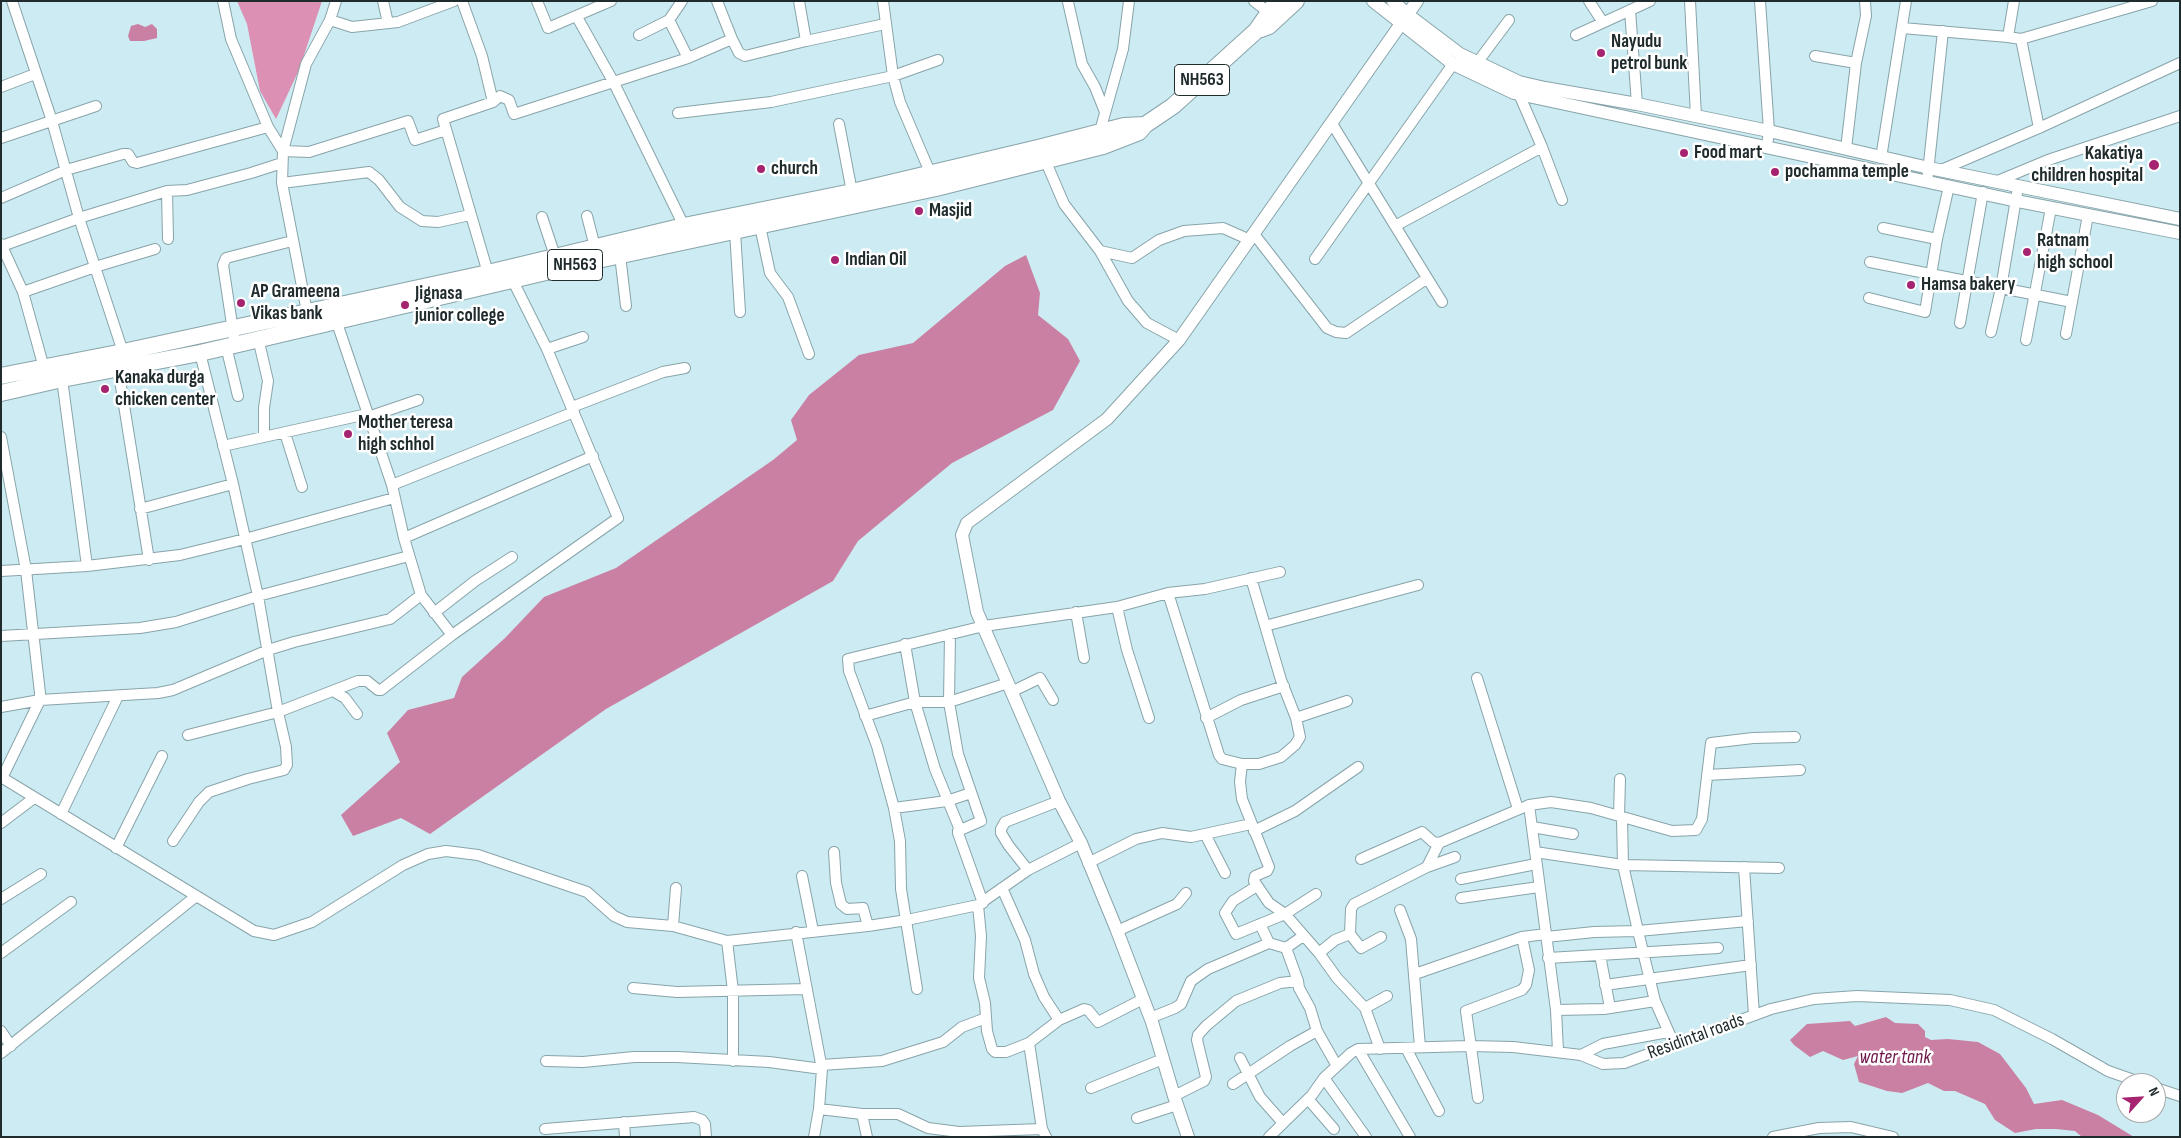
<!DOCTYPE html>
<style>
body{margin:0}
#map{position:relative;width:2181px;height:1138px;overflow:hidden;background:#cdebf2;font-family:"Sofia Sans Condensed",sans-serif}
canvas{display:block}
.frame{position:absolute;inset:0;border:2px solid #202b2d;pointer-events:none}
.north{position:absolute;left:2116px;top:1073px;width:50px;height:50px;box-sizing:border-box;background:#fff;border:1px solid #a6aaab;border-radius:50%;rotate:64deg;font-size:14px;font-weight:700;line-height:20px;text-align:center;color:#202b2d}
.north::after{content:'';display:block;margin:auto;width:18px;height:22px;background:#a6236f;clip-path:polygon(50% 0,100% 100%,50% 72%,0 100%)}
</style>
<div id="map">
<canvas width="2181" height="1138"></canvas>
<div class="frame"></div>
<div class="north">N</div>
</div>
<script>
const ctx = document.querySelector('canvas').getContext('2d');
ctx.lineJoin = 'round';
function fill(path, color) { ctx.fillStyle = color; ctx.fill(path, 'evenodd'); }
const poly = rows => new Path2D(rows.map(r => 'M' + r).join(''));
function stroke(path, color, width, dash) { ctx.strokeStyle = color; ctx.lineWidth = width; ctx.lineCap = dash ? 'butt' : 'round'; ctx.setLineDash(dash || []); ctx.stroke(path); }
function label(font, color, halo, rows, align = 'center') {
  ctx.font = font + ' "Sofia Sans Condensed",sans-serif'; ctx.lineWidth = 5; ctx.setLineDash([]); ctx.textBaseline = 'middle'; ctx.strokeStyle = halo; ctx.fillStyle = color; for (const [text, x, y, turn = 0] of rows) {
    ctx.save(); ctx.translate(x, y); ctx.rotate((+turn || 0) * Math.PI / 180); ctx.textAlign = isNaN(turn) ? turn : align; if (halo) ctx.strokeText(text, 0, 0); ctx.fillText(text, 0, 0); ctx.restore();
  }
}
fill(poly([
 [237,1,322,1,299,70,276,119,260,91,247,24]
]), '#dc90b3');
fill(poly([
 [138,24,145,27,152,24,157,29,157,38,144,41,130,41,128,36,131,26],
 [1026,255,1040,293,1038,315,1068,339,1080,361,1053,410,952,463,858,541,833,581,606,709,430,834,401,818,353,836,341,815,400,762,387,733,408,710,454,698,462,677,505,638,544,597,616,568,773,460,797,440,791,420,809,395,859,355,913,343,1005,266],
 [1886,1017,1895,1023,1918,1024,1925,1031,1925,1037,1931,1040,1948,1039,1978,1042,2000,1054,2026,1088,2034,1104,2062,1100,2098,1115,2134,1137,2082,1137,2075,1131,2056,1129,2036,1129,2015,1133,1995,1120,1985,1104,1955,1091,1944,1091,1928,1083,1902,1093,1887,1091,1859,1082,1854,1064,1858,1056,1843,1060,1823,1051,1810,1057,1794,1045,1790,1040,1807,1024,1850,1021,1855,1026]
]), '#ca80a3');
const minor = poly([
 [12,1,52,121,79,218,123,352],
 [223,1,231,39,268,127,283,151,282,183,307,312],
 [336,1,330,20,306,64,283,151,309,152,408,121,415,140,446,130],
 [383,1,388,23],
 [462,1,482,56,493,102,443,119,488,273],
 [537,1,548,28,611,1],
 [799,1,806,41],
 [883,1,893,76,900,102,932,177],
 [1254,1,1268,12],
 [1589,1,1602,21],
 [1690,1,1696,116],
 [1760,1,1769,131,1767,146],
 [2014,1,2008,37,2021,39,2152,1],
 [1068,2,1082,64,1095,87,1105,112],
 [1630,10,1637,104],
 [577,17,614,83,684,226],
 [330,20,352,27,398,22,454,1],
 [669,20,688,58],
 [1902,28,2008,37],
 [639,35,669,20,682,1],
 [1576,35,1650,1],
 [732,39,739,53,745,56,806,41,885,24],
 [2021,39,2039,128],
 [1815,56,1856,63],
 [1477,63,1509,20],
 [1,87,35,74],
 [1519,94,1542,147,1562,200],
 [493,102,500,96,509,100,514,114,688,58,732,39,717,1],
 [678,113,771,102,893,76,938,60],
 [1331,122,1442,302],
 [839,124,852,192],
 [1100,131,1123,49,1129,1],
 [1,138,96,106],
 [1846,149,1856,63,1866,16,1865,1],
 [1881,158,1906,1],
 [1046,162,1064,204,1100,251,1128,301,1147,323,1179,340],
 [1941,170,2039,128,2180,63],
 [1927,182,1943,31],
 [1995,182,2048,160,2180,116],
 [282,183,369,172,379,180,400,207,422,221,438,222,470,215],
 [167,191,168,239],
 [1,198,66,170,123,154,128,154,133,162,137,163,268,127],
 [587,216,595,247],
 [542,217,555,256],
 [760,226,770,273,788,297,809,354],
 [1395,226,1542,147],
 [1883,228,1937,239],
 [735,231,740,312],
 [1254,234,1327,328,1336,332,1346,333,1426,279],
 [1,244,23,292,44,368],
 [2,246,79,218,167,191,187,190,251,173,282,163],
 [1100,251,1132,258,1159,240,1184,231,1223,228,1250,240],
 [620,255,626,306],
 [1315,259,1453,64],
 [1870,262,2072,302],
 [23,292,95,267,155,249],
 [1869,298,1925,312,1937,239,1949,186],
 [1960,323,1983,192],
 [1991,332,2001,288,2018,187],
 [2066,334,2088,215],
 [258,338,268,381,264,408,264,437],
 [2026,340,2051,208],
 [235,344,223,265,226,258,292,241],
 [226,346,238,396],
 [547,349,583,337],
 [118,368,149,560],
 [62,379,87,566],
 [572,407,663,372,685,368],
 [368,417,418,400],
 [285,433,302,487],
 [1,437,26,570,40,693,40,700,2,778],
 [223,446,367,414],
 [392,485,574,412,572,408],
 [140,509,233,484],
 [404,538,593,456],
 [1,571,87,566,180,555,245,539,394,498],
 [1168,593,1219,755,1222,759,1242,764,1240,782,1242,799,1269,867,1267,871,1255,876,1254,881,1269,903,1285,914,1319,953],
 [1117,607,1127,650,1149,718],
 [1076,612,1084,658],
 [434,613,475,581,512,557],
 [1265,626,1418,585],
 [950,634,949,702,958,754,981,821,958,831,958,833,983,903],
 [452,635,618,518,547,349,513,281],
 [1,636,140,628,176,622,258,596,409,556],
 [905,644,915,702,935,769,960,830],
 [1477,678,1518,809],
 [333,691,345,698,357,714],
 [1011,692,1040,678,1053,700],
 [1,707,40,700,158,693,173,690,268,650,294,642,390,619,421,595],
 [865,716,915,702,949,702,1008,683],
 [1206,718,1241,700,1284,686],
 [1296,718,1347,701],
 [188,735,278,712,358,681,367,681,378,690,381,690,452,635,421,595,404,538,392,485,336,320],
 [1242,764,1259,764,1281,757,1295,745,1300,737,1296,718,1281,680,1251,578],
 [1707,775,1800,770],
 [1,777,254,931,274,935,312,922,403,865,428,854,446,851,478,855,587,892,614,916,627,922,673,926,727,941,868,926,907,920,978,905,1028,870,1081,843],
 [1529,805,1556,1010,1558,1051],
 [894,808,947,801,971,793],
 [61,814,118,696],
 [1619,816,1620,779],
 [1622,818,1623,865,1638,931,1655,1001,1674,1044],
 [1,823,34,798],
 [1532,827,1573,834],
 [1254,831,1295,811,1358,767],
 [1205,834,1225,873],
 [173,841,199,802,209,792,248,779,284,770,287,765,286,747,278,712,258,596,233,484,200,353],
 [116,848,162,756],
 [834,852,836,883,841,904,847,909,863,908,868,926],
 [1535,852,1623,865,1779,868],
 [1361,859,1422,832,1433,842,1439,843],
 [1088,863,1136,839,1162,833,1191,837,1251,824],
 [1427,867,1455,857],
 [1744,867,1754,1015],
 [1028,870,1009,846,1001,833,1001,829,1005,822,1059,801],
 [802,876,813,931],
 [1461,879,1536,864],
 [1257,886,1233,901,1225,913,1236,934,1285,914,1316,894],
 [1002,888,1025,940,1034,974,1044,997,1059,1020],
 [1461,898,1539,887],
 [1,899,41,874],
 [978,905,981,936,979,978,985,1003,987,1031,992,1049,995,1052,1006,1052,1029,1043,1059,1020,1084,1009,1088,1010,1098,1022,1143,999],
 [1400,910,1411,939,1420,1047],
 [1260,924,1269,943,1286,948],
 [673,926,676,888],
 [1117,931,1177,904,1186,893],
 [796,932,822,1069,819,1109,814,1137],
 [1350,934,1361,948,1381,937],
 [1546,937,1594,932,1638,931,1748,921],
 [727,941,733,991,733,1061],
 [1,953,71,902],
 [1600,955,1610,1008],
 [1548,958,1718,948],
 [1415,974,1522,937,1546,934],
 [1298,981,1286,948,1303,936],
 [1605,985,1751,965],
 [633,988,677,992,807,989],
 [917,989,901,889,900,841,894,808,877,746,849,671,848,659,984,626,1117,607,1168,593,1205,589,1280,572],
 [1365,1008,1387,996],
 [1556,1010,1604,1009,1655,1001],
 [1150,1018,1175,1008,1181,1004,1191,981,1208,969,1269,943],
 [1,1031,11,1046],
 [1029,1043,1042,1129],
 [1406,1048,1439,1111],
 [1358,1049,1410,1137],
 [1380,1049,1365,1008,1337,978,1319,953,1335,940,1350,934,1351,909,1354,904,1427,867,1439,843,1529,805,1551,802,1591,808,1672,831,1696,830,1702,819,1711,743,1753,738,1795,737],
 [1,1053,195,897],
 [1581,1055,1603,1044,1668,1032],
 [1240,1058,1260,1097,1283,1123],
 [546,1061,583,1062,634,1057,677,1057,769,1062,822,1069],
 [821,1065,882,1061,943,1042,962,1027,986,1018],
 [1324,1078,1366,1137],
 [1233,1084,1290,1046,1317,1031],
 [1091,1088,1163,1059],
 [2156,1088,2180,1096],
 [1174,1096,1204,1081,1206,1077,1197,1040,1198,1035,1206,1026,1236,1001,1280,983,1298,981,1299,988,1310,1008,1317,1031,1337,1066],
 [1478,1098,1466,1011,1522,990,1526,985,1529,970,1522,937],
 [1308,1099,1334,1129],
 [819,1109,862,1114,898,1114,928,1128,959,1132,1042,1129,1046,1137],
 [862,1114,867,1137],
 [1137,1118,1177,1105],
 [624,1122,625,1137],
 [545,1129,694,1117,702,1120,705,1124,706,1137],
 [1269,1137,1312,1095,1324,1078,1351,1053,1358,1049,1470,1046,1513,1047,1581,1055,1603,1064,1624,1063,1771,1009,1814,999,1857,996,1950,1000,1994,1010,2052,1039,2108,1071,2142,1083],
 [1773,1137,1819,1128,1851,1127,1893,1137]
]);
const tertiary = poly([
 [1373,1,1453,64,1514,93,2017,201,2180,233],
 [1393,1,1407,14,1460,54,1519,82,1545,88,1637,104,1769,131,1929,168,2180,219],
 [1188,1137,1174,1096,1152,1022,1116,928,1081,843,1059,801,977,612,962,535,967,523,1107,419,1179,340,1417,1]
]);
const trunk = poly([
 [1261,29,1269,26,1296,1],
 [1,376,123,352,488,273,684,226,852,192,1038,148,1124,126,1145,125],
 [1,393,62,379,200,353,593,261,936,188,1103,146,1139,132,1145,125,1173,106,1256,31,1277,1]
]);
stroke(minor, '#88a4aa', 12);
stroke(tertiary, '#88a4aa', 14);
stroke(trunk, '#88a4aa', 18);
stroke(minor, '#fff', 10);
stroke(tertiary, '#fff', 12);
stroke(trunk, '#fff', 16);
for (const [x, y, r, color] of [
 [1601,53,5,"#a6236f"],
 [1684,153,5,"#a6236f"],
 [2154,165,6,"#a6236f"],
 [761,169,5,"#a6236f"],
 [1775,172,5,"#a6236f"],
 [919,211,5,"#a6236f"],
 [2027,252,5,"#a6236f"],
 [835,260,5,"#a6236f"],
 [1911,285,5,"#a6236f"],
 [241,303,5,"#a6236f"],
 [405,305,5,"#a6236f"],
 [105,389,5,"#a6236f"],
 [348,434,5,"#a6236f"]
]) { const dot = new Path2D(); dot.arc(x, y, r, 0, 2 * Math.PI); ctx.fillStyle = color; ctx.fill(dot); stroke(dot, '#fff', 2); }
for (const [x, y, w] of [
 [1202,80,55],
 [575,265,55]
]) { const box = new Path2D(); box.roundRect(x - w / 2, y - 15.5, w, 31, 4); ctx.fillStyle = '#fff'; ctx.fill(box); stroke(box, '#202b2d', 1); }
label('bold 18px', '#202b2d', null, [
 ["NH563",1202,80],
 ["NH563",575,265]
]);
label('bold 19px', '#202b2d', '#fff', [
 ["Nayudu",1611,42],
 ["petrol bunk",1611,64],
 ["Food mart",1694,153],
 ["Kakatiya",2143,154,"right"],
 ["children hospital",2143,176,"right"],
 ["church",771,169],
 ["pochamma temple",1785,172],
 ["Masjid",929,211],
 ["Ratnam",2037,241],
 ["high school",2037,263],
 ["Indian Oil",845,260],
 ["Hamsa bakery",1921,285],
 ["AP Grameena",251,292],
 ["Vikas bank",251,314],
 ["Jignasa",415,294],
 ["junior college",415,316],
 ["Kanaka durga",115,378],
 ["chicken center",115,400],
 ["Mother teresa",358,423],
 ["high schhol",358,445]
], 'left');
label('19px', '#202b2d', '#fff', [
 ["Residintal roads",1696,1037,-20]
]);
label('italic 20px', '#6e1649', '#fff', [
 ["water tank",1895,1058]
]);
</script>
